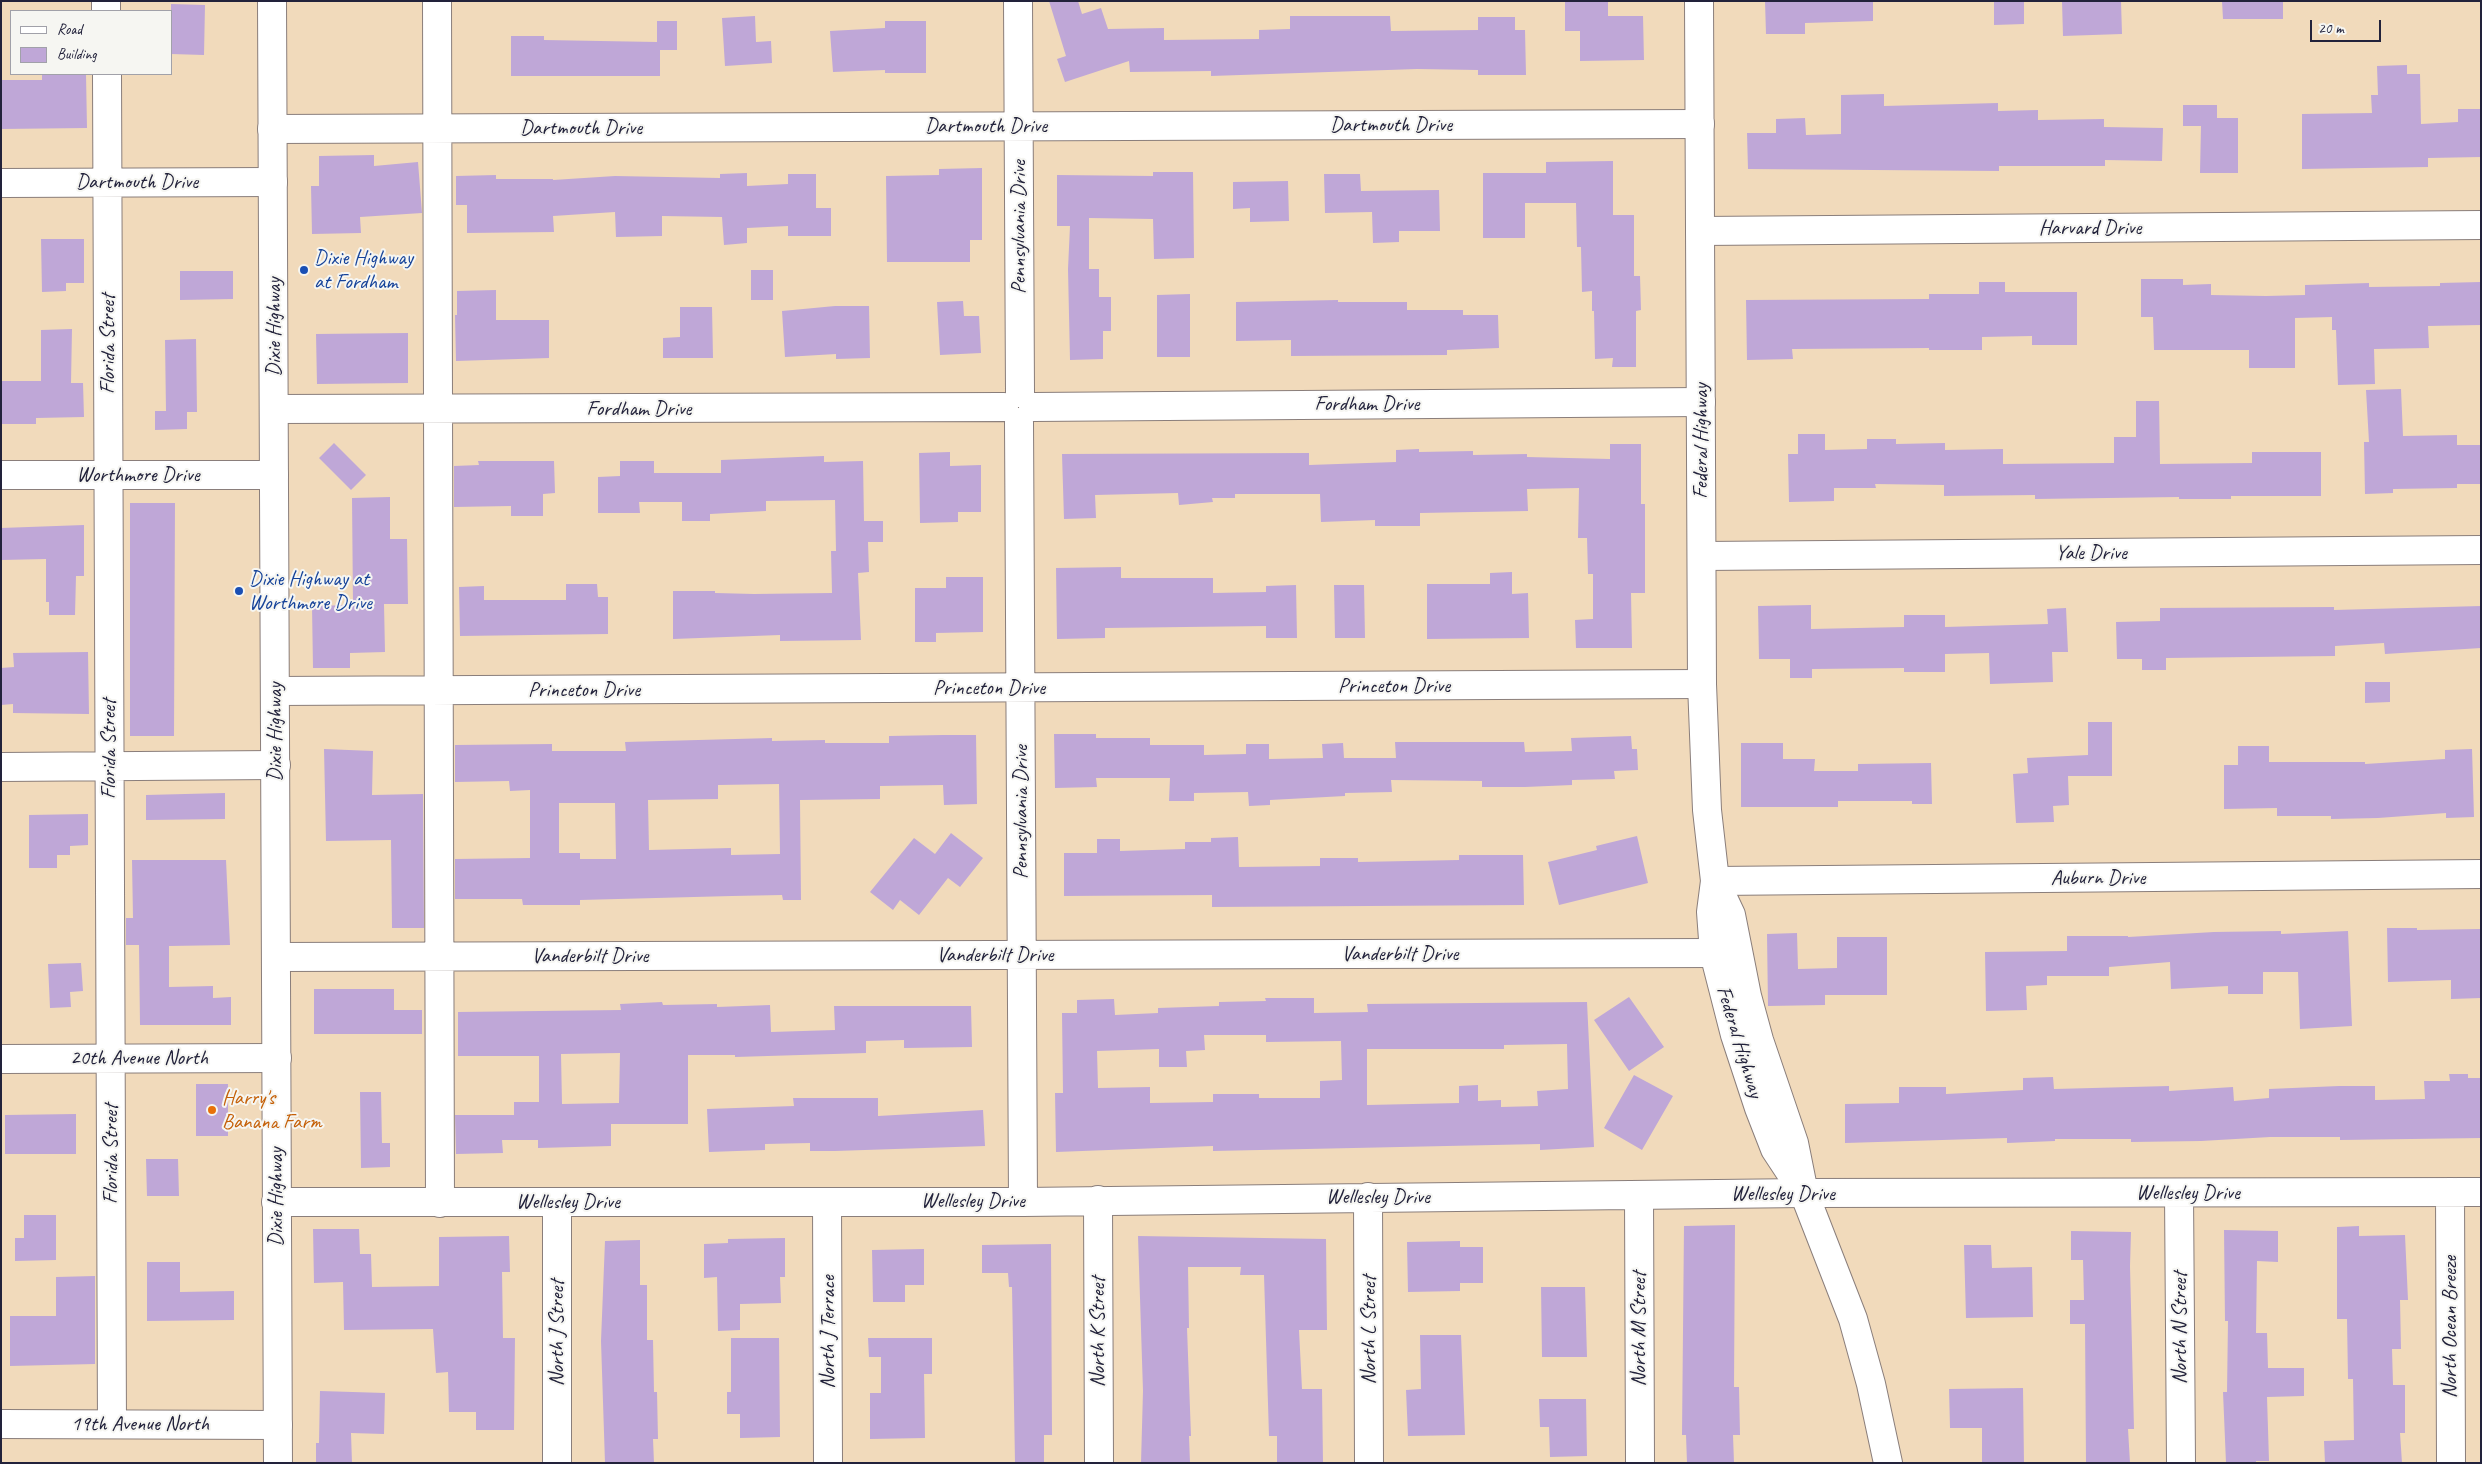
<!DOCTYPE html>
<style>
body{margin:0}
#map{position:relative;width:2482px;height:1464px;overflow:hidden;background:#f1dabb;font-family:Caveat,sans-serif}
canvas{display:block}
.frame{position:absolute;inset:0;border:2px solid #22223b;pointer-events:none}
.legend{position:absolute;left:10px;top:10px;width:162px;height:65px;box-sizing:border-box;background:#f6f6f2;border:1px solid #a1a1a9;margin:0;padding:6px 9px;list-style:none;font-size:15px;color:#22223b}
.legend li{display:flex;align-items:center;gap:10px;height:25px}
.legend b{width:25px;border:1px solid #a1a1a9}
.scale{position:absolute;left:2310px;top:20px;width:71px;height:22px;box-sizing:border-box;border:2px solid #22223b;border-top:0;padding-left:6px;font-size:15px;line-height:18px;white-space:nowrap;color:#22223b;-webkit-text-stroke:4px #f6f6f2;paint-order:stroke}
</style>
<div id="map">
<canvas width="2482" height="1464"></canvas>
<div class="frame"></div>
<ul class="legend">
<li><b style="height:6px;background:#fff"></b>Road</li>
<li><b style="height:14px;background:#bfa7d7"></b>Building</li>
</ul>
<div class="scale">20 m</div>
</div>
<script>
const ctx = document.querySelector('canvas').getContext('2d');
ctx.lineJoin = 'round';
function fill(path, color) { ctx.fillStyle = color; ctx.fill(path, 'evenodd'); }
const poly = rows => new Path2D(rows.map(r => 'M' + r).join(''));
function stroke(path, color, width, dash) { ctx.strokeStyle = color; ctx.lineWidth = width; ctx.lineCap = dash ? 'butt' : 'round'; ctx.setLineDash(dash || []); ctx.stroke(path); }
function label(font, color, halo, rows, align = 'center') {
  ctx.font = font + ' Caveat,sans-serif'; ctx.lineWidth = 4; ctx.setLineDash([]); ctx.textBaseline = 'middle'; ctx.strokeStyle = halo; ctx.fillStyle = color; for (const [text, x, y, turn = 0] of rows) {
    ctx.save(); ctx.translate(x, y); ctx.rotate((+turn || 0) * Math.PI / 180); ctx.textAlign = isNaN(turn) ? turn : align; if (halo) ctx.strokeText(text, 0, 0); ctx.fillText(text, 0, 0); ctx.restore();
  }
}
fill(poly([
 [1049,1,1078,1,1082,14,1101,8,1108,29,1164,28,1164,40,1259,39,1259,30,1290,29,1290,16,1390,16,1391,31,1478,30,1478,17,1515,17,1515,30,1525,30,1526,75,1478,75,1478,70,1417,69,1211,76,1211,71,1130,72,1129,61,1065,82,1057,59,1066,56],
 [1765,1,1873,1,1873,21,1805,23,1805,34,1766,34],
 [1994,1,2024,1,2024,24,1994,25],
 [2062,1,2121,1,2122,34,2063,36],
 [2222,1,2283,1,2283,19,2223,19],
 [1565,2,1608,2,1608,16,1643,16,1644,60,1580,61,1580,31,1565,31],
 [171,4,205,5,204,55,171,54],
 [755,16,756,42,771,41,772,63,725,66,722,18],
 [657,21,677,21,677,50,660,50,660,76,511,76,511,36,544,36,544,40,657,42],
 [885,21,926,21,926,73,885,73,885,70,833,72,830,31,885,28],
 [2407,65,2407,74,2420,74,2421,124,2458,122,2458,109,2481,109,2481,157,2428,158,2428,167,2302,169,2302,114,2372,113,2371,95,2378,95,2377,66],
 [42,74,86,74,87,128,1,129,1,80,42,80],
 [1884,94,1884,106,1998,103,1998,111,2038,110,2038,120,2104,119,2104,127,2163,128,2162,161,2105,160,2105,166,1999,166,1999,171,1748,169,1747,133,1776,133,1776,119,1805,118,1806,135,1841,134,1841,95],
 [2183,105,2217,105,2217,118,2238,118,2238,173,2200,173,2201,126,2183,126],
 [374,155,374,166,418,162,422,213,360,217,361,233,312,234,311,186,319,186,319,156],
 [1613,161,1613,215,1634,215,1634,276,1640,276,1641,310,1636,311,1636,367,1612,367,1613,358,1595,359,1594,311,1592,311,1592,291,1582,292,1581,247,1577,247,1576,203,1525,203,1525,238,1483,238,1483,173,1546,173,1546,162],
 [982,168,982,240,970,240,970,262,887,262,886,176,939,175,939,169],
 [1153,172,1193,172,1194,258,1154,259,1153,219,1089,218,1089,269,1099,269,1099,297,1111,297,1111,331,1103,331,1103,359,1070,360,1068,269,1070,226,1057,226,1057,175,1153,176],
 [747,173,747,186,788,184,788,174,816,174,816,208,831,208,831,236,788,236,788,226,747,228,747,243,724,245,722,217,662,216,662,236,616,237,615,212,553,216,554,232,467,233,467,205,456,205,456,176,496,175,496,179,553,179,553,180,615,176,720,178,720,174],
 [1324,174,1360,174,1361,191,1439,190,1440,231,1399,231,1399,242,1373,243,1372,212,1325,213],
 [1288,181,1289,221,1250,222,1250,208,1233,209,1233,182],
 [41,239,84,239,84,283,66,283,66,291,42,292],
 [751,270,773,270,773,300,751,300],
 [180,271,233,271,233,299,180,300],
 [2141,279,2183,279,2183,285,2211,284,2211,295,2266,296,2305,295,2305,285,2369,283,2369,287,2440,286,2440,283,2481,282,2481,325,2428,326,2429,348,2374,349,2375,384,2338,385,2336,330,2332,330,2332,317,2295,318,2295,368,2249,368,2249,350,2154,350,2153,317,2141,317],
 [1979,282,2005,282,2005,292,2077,292,2077,345,2032,345,2032,336,1982,337,1982,350,1929,350,1929,348,1792,349,1793,359,1747,360,1746,300,1929,299,1929,294,1979,294],
 [496,290,496,320,549,320,549,358,456,361,455,315,457,315,457,291],
 [1190,294,1190,357,1157,357,1157,295],
 [1338,300,1338,302,1407,302,1407,310,1463,310,1463,315,1498,315,1499,348,1447,350,1447,355,1291,356,1291,340,1236,341,1236,302],
 [963,301,964,316,979,316,981,353,940,355,937,302],
 [835,306,869,306,870,358,836,359,836,354,785,357,782,311],
 [680,307,712,307,713,358,663,358,663,338,680,337],
 [72,329,71,383,83,383,84,417,36,418,36,424,1,424,1,381,41,381,41,330],
 [408,333,408,383,317,384,316,334],
 [196,339,197,412,187,412,187,429,155,430,155,411,166,411,165,340],
 [2401,389,2403,436,2457,435,2457,445,2481,445,2481,484,2457,484,2457,488,2393,489,2393,493,2365,494,2364,442,2369,442,2366,390],
 [2136,401,2159,401,2160,464,2252,463,2252,452,2321,452,2321,496,2231,496,2231,499,2179,499,2179,497,2035,499,2035,495,1944,496,1944,485,1875,484,1876,488,1834,488,1834,501,1789,502,1788,454,1798,454,1798,434,1825,434,1825,450,1867,449,1867,439,1896,439,1896,444,1945,443,1945,450,2003,449,2003,464,2114,463,2114,437,2136,437],
 [334,443,366,475,351,490,319,458],
 [1610,444,1641,444,1641,504,1645,504,1645,593,1631,593,1632,648,1576,648,1575,620,1593,619,1593,574,1588,574,1587,538,1578,538,1579,488,1527,489,1528,511,1420,513,1420,526,1375,526,1375,520,1321,522,1320,494,1235,494,1235,498,1212,498,1213,502,1179,505,1178,493,1095,495,1096,518,1064,519,1062,454,1309,453,1309,465,1396,462,1396,450,1419,449,1419,452,1473,451,1473,455,1527,454,1527,457,1610,459],
 [950,452,950,466,981,465,981,512,958,512,958,522,920,523,919,453],
 [824,456,824,462,863,461,864,521,883,521,883,542,868,542,869,572,858,573,861,640,780,641,780,635,673,639,673,591,715,591,715,593,754,594,832,593,831,551,836,551,835,500,766,501,766,511,710,514,710,521,682,521,682,502,639,502,640,513,598,513,598,477,620,476,620,461,654,461,654,473,721,473,721,460],
 [478,461,554,461,555,493,543,494,543,516,511,516,511,506,454,507,454,466,479,465],
 [390,497,390,539,407,539,408,604,384,604,385,652,350,653,350,668,313,668,312,606,353,605,352,498],
 [130,503,175,503,174,736,130,736],
 [84,525,84,576,76,576,75,615,49,615,49,602,46,602,46,559,1,560,1,528],
 [1121,567,1121,578,1213,578,1213,593,1266,592,1266,586,1296,585,1297,638,1266,638,1266,626,1105,628,1105,638,1057,639,1056,568],
 [1512,572,1512,594,1528,593,1529,638,1427,639,1427,584,1490,584,1490,573],
 [946,577,983,577,983,632,936,633,936,642,915,642,915,588,946,588],
 [566,584,597,584,598,597,608,597,608,634,460,636,459,587,484,586,484,600,566,600],
 [1334,585,1364,585,1365,638,1335,638],
 [1811,605,1811,629,1904,627,1904,615,1945,615,1945,627,2048,624,2047,609,2066,608,2068,652,2052,652,2053,682,1990,684,1989,653,1945,654,1945,672,1904,672,1904,668,1812,669,1812,678,1790,678,1790,659,1759,659,1758,606],
 [2481,606,2481,648,2385,654,2384,643,2335,646,2335,656,2166,658,2166,670,2142,670,2142,659,2117,659,2116,622,2160,621,2160,608,2334,607,2334,610],
 [88,652,89,714,13,713,13,704,1,705,1,668,14,667,13,653],
 [2365,682,2390,682,2390,702,2365,703],
 [2088,722,2112,722,2112,776,2068,776,2069,805,2053,806,2054,822,2016,823,2013,774,2028,773,2027,758,2088,755],
 [1054,734,1096,734,1096,738,1150,738,1150,745,1204,745,1204,755,1246,754,1246,744,1269,744,1269,759,1323,758,1322,744,1343,743,1344,758,1396,758,1395,742,1524,742,1525,752,1572,751,1571,738,1631,736,1632,749,1637,749,1638,770,1614,771,1615,779,1572,780,1572,785,1525,787,1482,787,1482,781,1391,780,1392,792,1345,793,1345,796,1270,800,1270,805,1249,806,1248,792,1194,793,1194,801,1169,801,1170,778,1096,778,1097,787,1055,788],
 [943,735,976,735,977,804,944,805,943,785,880,786,880,799,800,800,801,900,783,900,782,895,732,896,580,900,580,905,523,905,522,899,455,899,455,859,530,858,530,790,510,791,509,781,455,782,455,745,552,744,552,751,626,751,625,742,772,738,772,741,825,740,825,743,889,743,889,736],
 [779,784,780,854,731,855,731,848,649,850,648,800,718,799,718,785],
 [559,803,615,803,616,859,580,859,580,853,559,853],
 [1741,743,1783,743,1783,759,1815,759,1814,771,1858,771,1858,764,1931,763,1932,804,1912,804,1912,801,1838,801,1838,807,1741,807],
 [2238,746,2269,746,2269,762,2365,762,2365,764,2445,759,2445,750,2472,749,2474,817,2446,818,2446,813,2378,818,2331,819,2331,816,2277,816,2277,808,2224,809,2224,765,2238,765],
 [324,749,373,751,372,795,423,794,424,928,392,928,391,840,326,841],
 [225,793,225,819,146,820,146,795],
 [88,814,88,845,70,846,70,855,57,855,57,868,29,868,29,815],
 [951,833,983,858,960,887,948,878,919,915,900,900,893,910,870,892,914,838,935,854],
 [1637,836,1648,883,1559,905,1548,862,1597,850,1596,846],
 [1238,837,1239,867,1320,866,1320,858,1358,858,1358,862,1459,860,1459,855,1523,855,1524,905,1212,907,1212,895,1064,896,1064,853,1097,853,1097,839,1120,839,1120,851,1185,849,1185,842,1211,842,1211,838],
 [132,860,226,860,230,945,169,946,169,987,213,986,213,998,231,997,231,1025,140,1025,139,945,126,945,126,918,133,918],
 [2387,928,2417,928,2417,930,2481,929,2481,998,2451,999,2451,980,2388,982],
 [2281,931,2281,934,2348,931,2352,1026,2300,1029,2298,972,2263,972,2263,994,2228,994,2228,986,2171,989,2170,962,2109,967,2109,976,2047,976,2047,985,2026,986,2027,1010,1986,1011,1985,952,2067,951,2067,936,2128,936,2128,937,2214,932],
 [1797,933,1798,969,1837,968,1837,937,1887,937,1887,995,1825,995,1825,1005,1768,1006,1767,934],
 [81,963,83,991,70,992,71,1007,50,1008,48,964],
 [314,989,394,989,394,1010,422,1010,422,1034,314,1034],
 [1629,997,1664,1047,1629,1071,1594,1020],
 [1265,998,1314,998,1314,1013,1368,1012,1367,1004,1587,1002,1594,1147,1540,1150,1540,1144,1213,1151,1213,1146,1056,1152,1055,1093,1063,1093,1062,1013,1077,1013,1077,1000,1114,999,1115,1015,1158,1013,1158,1008,1219,1006,1219,1002,1266,1001],
 [1204,1035,1266,1035,1266,1042,1341,1041,1342,1080,1320,1081,1320,1098,1259,1098,1259,1094,1213,1094,1213,1102,1150,1103,1150,1087,1098,1088,1097,1051,1159,1049,1159,1067,1187,1067,1186,1051,1205,1050],
 [1567,1044,1568,1089,1537,1091,1538,1106,1501,1107,1501,1100,1478,1101,1478,1085,1459,1086,1459,1103,1367,1105,1367,1049,1504,1049,1504,1045],
 [662,1002,663,1005,717,1004,717,1007,770,1005,771,1032,835,1030,834,1006,971,1006,972,1047,904,1048,904,1040,866,1041,866,1053,735,1057,735,1055,688,1055,688,1124,611,1124,611,1146,538,1148,538,1140,502,1140,503,1153,456,1154,455,1115,514,1115,514,1102,539,1102,539,1056,458,1056,458,1012,621,1010,620,1004],
 [620,1053,619,1103,562,1104,561,1054],
 [2449,1074,2468,1074,2468,1078,2481,1078,2481,1138,2340,1140,2340,1137,2270,1137,2201,1141,2131,1142,2131,1139,2055,1139,2055,1141,2007,1143,2007,1138,1845,1143,1845,1104,1899,1103,1899,1087,1946,1087,1946,1094,2023,1090,2023,1078,2053,1077,2054,1089,2169,1086,2169,1091,2233,1087,2234,1101,2269,1098,2269,1089,2339,1086,2375,1086,2375,1100,2425,1099,2424,1081,2450,1081],
 [1634,1075,1673,1096,1642,1150,1604,1128],
 [196,1084,228,1084,228,1136,196,1136],
 [360,1092,381,1092,382,1143,390,1143,390,1167,361,1168],
 [793,1098,878,1098,878,1116,983,1110,985,1146,835,1151,810,1151,810,1143,765,1144,765,1150,709,1152,707,1109,794,1106],
 [76,1114,76,1154,5,1154,5,1115],
 [146,1159,178,1159,179,1196,147,1196],
 [24,1215,56,1215,56,1260,15,1261,15,1238,24,1238],
 [1735,1225,1734,1387,1739,1387,1740,1435,1733,1435,1734,1463,1687,1463,1686,1435,1682,1435,1684,1226],
 [2359,1226,2359,1236,2405,1235,2408,1300,2400,1300,2401,1349,2392,1349,2393,1385,2405,1385,2405,1433,2400,1433,2402,1463,2325,1463,2324,1441,2354,1440,2353,1379,2348,1379,2347,1319,2337,1319,2337,1227],
 [313,1229,359,1229,360,1254,371,1254,372,1287,439,1286,439,1237,509,1236,510,1272,502,1272,503,1338,515,1338,514,1430,476,1430,476,1412,449,1412,448,1372,436,1373,433,1329,344,1330,343,1282,314,1283],
 [2224,1230,2278,1231,2278,1262,2257,1261,2256,1333,2267,1333,2268,1368,2304,1368,2304,1396,2267,1397,2269,1461,2256,1461,2256,1463,2226,1463,2223,1392,2227,1392,2228,1321,2225,1321],
 [2071,1231,2131,1232,2130,1266,2134,1429,2128,1429,2130,1463,2086,1463,2085,1324,2070,1324,2070,1300,2084,1300,2083,1260,2071,1260],
 [1138,1236,1326,1239,1327,1330,1299,1330,1302,1389,1322,1389,1323,1463,1277,1463,1277,1436,1269,1436,1264,1275,1240,1275,1241,1267,1188,1267,1189,1328,1187,1328,1191,1436,1189,1436,1190,1463,1141,1463,1143,1391],
 [785,1238,785,1277,780,1277,781,1303,740,1304,740,1330,718,1331,717,1277,704,1278,704,1244,728,1243,728,1239],
 [640,1240,640,1285,647,1285,647,1340,653,1340,654,1392,657,1392,658,1439,653,1439,654,1463,605,1463,601,1341,605,1241],
 [1460,1241,1460,1247,1483,1247,1483,1283,1460,1283,1460,1291,1408,1292,1407,1242],
 [1051,1244,1052,1435,1044,1435,1044,1463,1015,1463,1012,1287,1009,1287,1008,1273,982,1273,982,1245],
 [1964,1245,1991,1245,1992,1268,2032,1267,2033,1317,1966,1318],
 [924,1249,924,1285,905,1285,905,1302,873,1302,872,1250],
 [147,1262,180,1262,180,1292,234,1291,234,1320,147,1321],
 [95,1276,95,1364,10,1366,10,1316,56,1316,56,1277],
 [1541,1287,1585,1287,1587,1357,1542,1357],
 [1420,1335,1461,1335,1465,1435,1408,1436,1406,1390,1421,1389],
 [731,1338,779,1338,780,1437,740,1438,740,1414,727,1414,727,1392,731,1392],
 [868,1338,932,1338,932,1374,924,1374,925,1438,870,1439,870,1393,881,1393,881,1357,869,1357],
 [2023,1388,2024,1463,1982,1463,1982,1428,1950,1428,1949,1389],
 [320,1391,385,1393,384,1434,351,1433,352,1463,316,1463,316,1443,319,1443],
 [1539,1399,1586,1399,1587,1456,1550,1457,1549,1427,1540,1427]
]), '#bfa7d7');
const minor = poly([
 [106,1,106,11],
 [437,1,440,1203],
 [1018,1,1020,393],
 [107,74,112,1424],
 [272,129,1700,124],
 [1,183,273,182],
 [1700,231,2481,225],
 [1033,407,1701,402],
 [274,409,1004,407],
 [1019,422,1023,1202],
 [1,475,274,475],
 [1702,556,2481,550],
 [275,691,1702,684],
 [1,767,276,765],
 [1715,881,2481,874],
 [276,957,1714,953],
 [1,1059,277,1058],
 [2450,1192,2451,1463],
 [2179,1193,2181,1463],
 [1639,1195,1640,1463],
 [1368,1197,1369,1463],
 [1098,1200,1099,1463],
 [276,1202,1023,1202,1804,1193,2481,1192],
 [557,1202,557,1463],
 [827,1202,828,1463],
 [1,1424,278,1425]
]);
const major = poly([
 [272,1,278,1463],
 [1699,1,1702,684,1707,810,1715,881,1711,912,1714,953,1735,1035,1759,1108,1775,1149,1804,1193],
 [1715,881,1731,915,1747,996,1759,1040,1794,1143,1804,1193,1853,1319,1871,1384,1888,1463]
]);
stroke(minor, '#8a7e7b', 30);
stroke(major, '#8a7e7b', 30);
stroke(minor, '#fff', 28);
stroke(major, '#fff', 28);
for (const [x, y, r, color] of [
 [304,270,5,"#1a4fb4"],
 [239,591,5,"#1a4fb4"],
 [212,1110,5,"#e8710a"]
]) { const dot = new Path2D(); dot.arc(x, y, r, 0, 2 * Math.PI); ctx.fillStyle = color; ctx.fill(dot); stroke(dot, '#f6f6f2', 2); }
label('21px', '#22223b', '#f6f6f2', [
 ["Dartmouth Drive",1391,125],
 ["Dartmouth Drive",986,126],
 ["Dartmouth Drive",581,128],
 ["Dartmouth Drive",137,182],
 ["Pennsylvania Drive",1019,227,-90],
 ["Harvard Drive",2090,228],
 ["Dixie Highway",274,327,-90],
 ["Florida Street",108,344,-90],
 ["Fordham Drive",1367,404],
 ["Fordham Drive",639,409],
 ["Federal Highway",1701,441,-90],
 ["Worthmore Drive",138,475],
 ["Yale Drive",2091,553],
 ["Princeton Drive",1394,686],
 ["Princeton Drive",989,688],
 ["Princeton Drive",584,690],
 ["Dixie Highway",275,732,-90],
 ["Florida Street",109,749,-90],
 ["Pennsylvania Drive",1021,812,-90],
 ["Auburn Drive",2098,878],
 ["Vanderbilt Drive",1400,954],
 ["Vanderbilt Drive",995,955],
 ["Vanderbilt Drive",590,956],
 ["Federal Highway",1739,1042,73],
 ["20th Avenue North",139,1058],
 ["Florida Street",111,1154,-90],
 ["Wellesley Drive",2188,1193],
 ["Wellesley Drive",1783,1194],
 ["Dixie Highway",276,1197,-90],
 ["Wellesley Drive",1378,1197],
 ["Wellesley Drive",973,1201],
 ["Wellesley Drive",568,1202],
 ["North Ocean Breeze",2450,1327,-90],
 ["North N Street",2180,1328,-90],
 ["North M Street",1639,1329,-90],
 ["North L Street",1369,1330,-90],
 ["North J Terrace",828,1332,-90],
 ["North K Street",1098,1332,-90],
 ["North J Street",557,1333,-90],
 ["19th Avenue North",140,1424]
]);
label('21px', '#164399', '#f6f6f2', [
 ["Dixie Highway",314,258],
 ["at Fordham",314,282],
 ["Dixie Highway at",249,579],
 ["Worthmore Drive",249,603]
], 'left');
label('21px', '#c56008', '#f6f6f2', [
 ["Harry's",222,1098],
 ["Banana Farm",222,1122]
], 'left');
</script>
